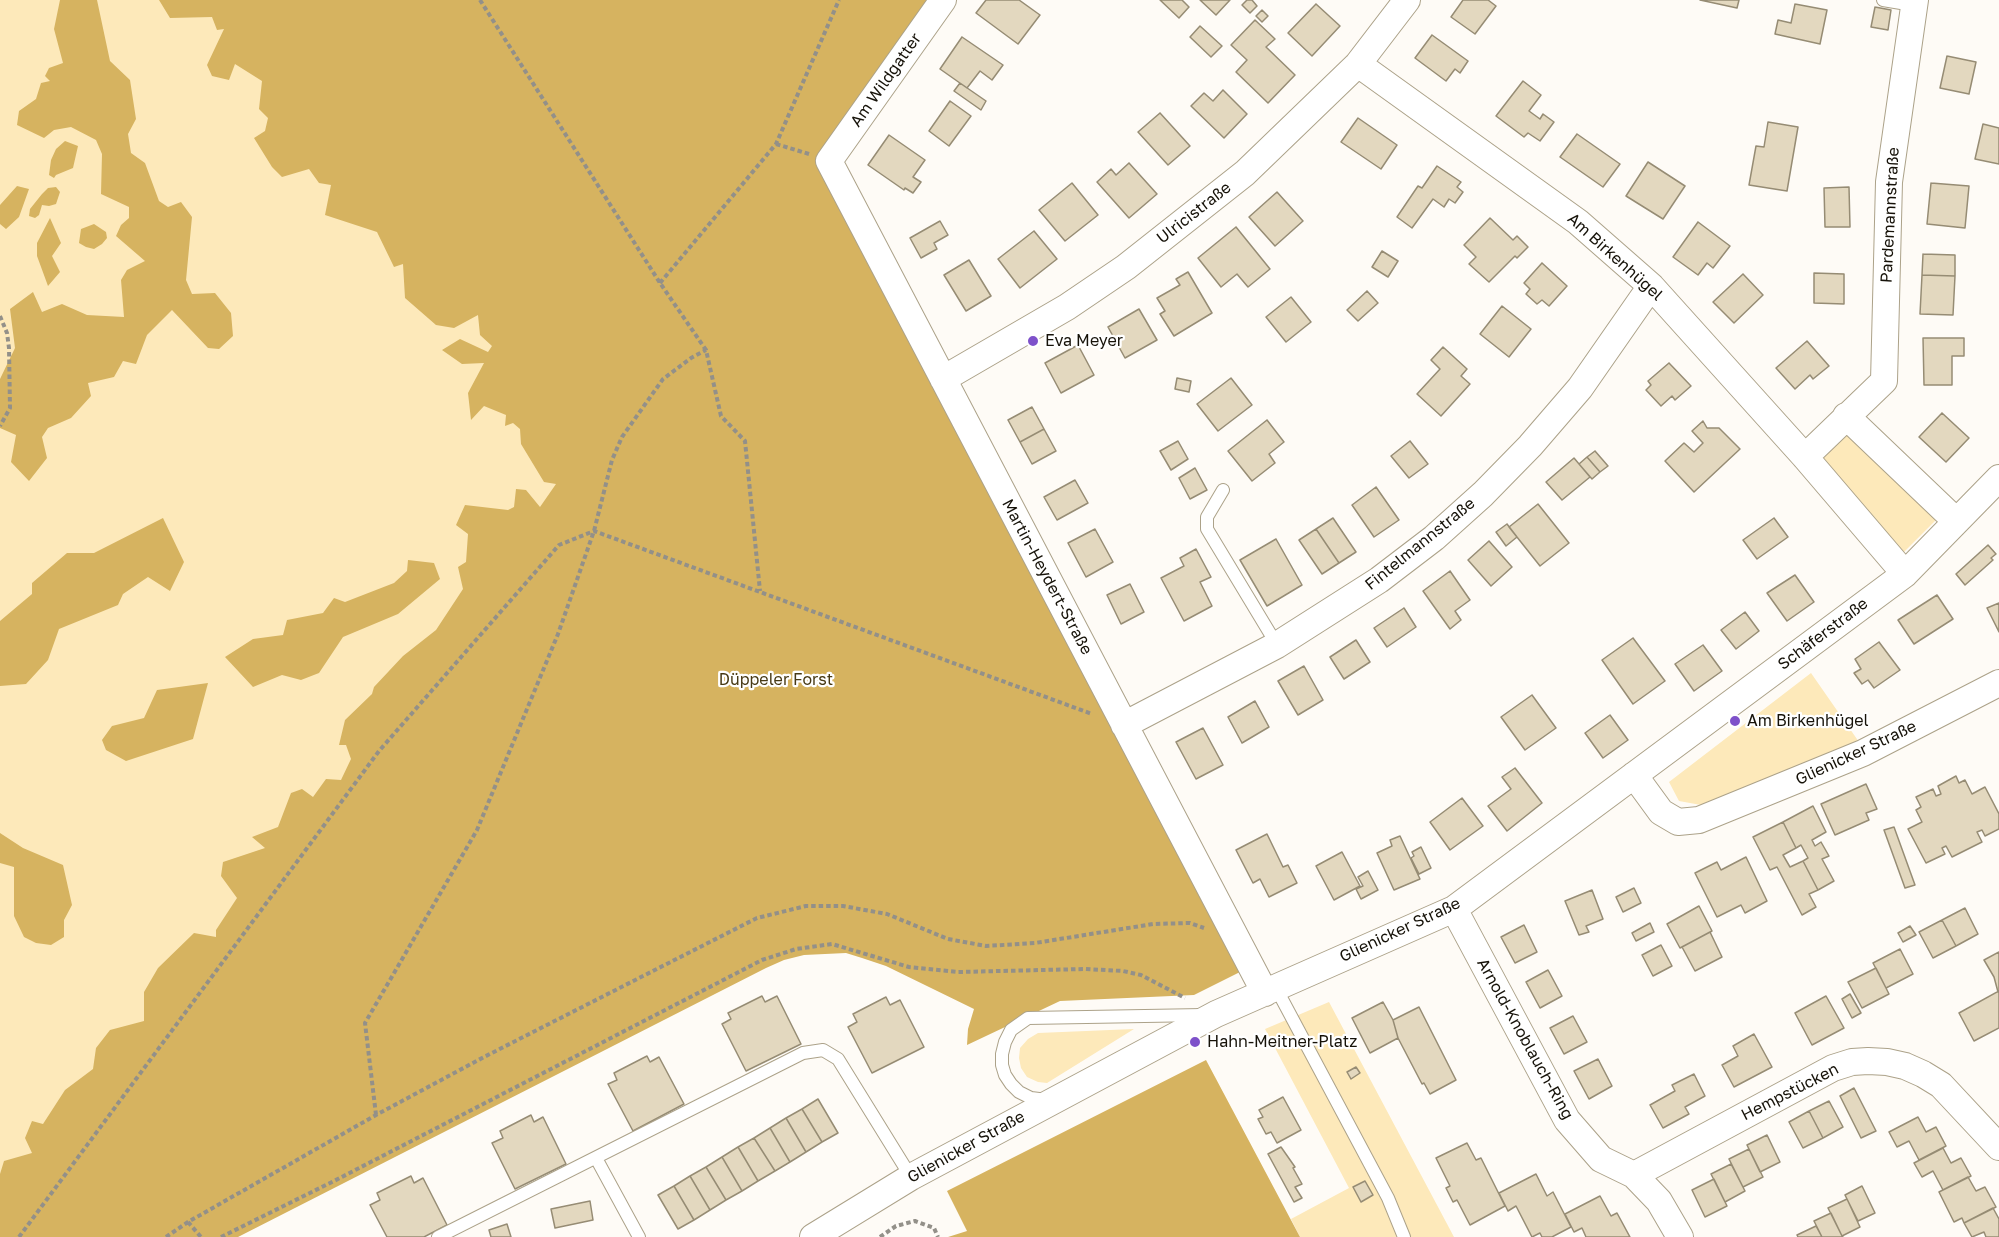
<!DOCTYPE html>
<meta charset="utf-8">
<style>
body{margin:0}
canvas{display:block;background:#fefbf6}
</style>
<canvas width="1999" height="1237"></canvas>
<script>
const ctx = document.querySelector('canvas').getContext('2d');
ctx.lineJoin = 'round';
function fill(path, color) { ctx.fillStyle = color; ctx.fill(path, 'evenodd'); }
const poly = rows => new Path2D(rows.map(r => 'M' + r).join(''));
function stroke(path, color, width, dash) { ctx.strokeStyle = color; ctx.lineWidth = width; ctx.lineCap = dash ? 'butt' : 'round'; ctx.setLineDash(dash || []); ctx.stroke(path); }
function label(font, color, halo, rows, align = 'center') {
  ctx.font = font + ' "Golos Text",sans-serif'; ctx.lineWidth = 4.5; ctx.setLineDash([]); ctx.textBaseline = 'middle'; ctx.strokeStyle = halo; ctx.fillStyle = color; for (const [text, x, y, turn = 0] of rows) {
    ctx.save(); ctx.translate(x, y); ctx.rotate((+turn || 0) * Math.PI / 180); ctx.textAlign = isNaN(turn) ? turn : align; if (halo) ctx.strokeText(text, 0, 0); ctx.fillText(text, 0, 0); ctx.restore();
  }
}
fill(poly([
 [0,0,254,0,593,464,0,1209],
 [1846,428,1939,517,1901,555,1820,457],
 [1811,673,1859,742,1701,805,1679,801,1669,782],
 [1329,1002,1454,1237,1300,1237,1291,1219,1349,1188,1265,1029],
 [1134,1029,1047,1083,1038,1082,1027,1077,1021,1068,1019,1058,1020,1048,1028,1039,1038,1033]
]), '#fde9ba');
fill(poly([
 [60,0,97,0,110,61,130,80,136,119,128,134,131,153,145,163,159,201,168,207,181,202,192,217,186,280,192,294,215,293,231,313,233,336,219,349,208,348,172,310,147,335,136,364,123,361,114,377,88,383,91,396,71,418,48,428,42,437,47,458,29,481,11,462,16,435,0,428,0,379,15,348,10,309,33,292,42,312,62,304,87,315,124,317,121,280,127,270,145,261,116,236,121,225,129,218,129,207,101,194,102,154,96,140,71,127,54,130,44,138,17,125,19,111,36,99,41,83,50,81,45,76,49,68,63,63,54,29],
 [159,0,929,0,816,161,1240,972,1194,995,1060,1001,967,1045,968,1029,974,1009,886,966,862,958,846,953,804,955,784,960,766,968,238,1237,0,1237,0,1174,4,1161,32,1153,25,1138,32,1121,43,1124,65,1090,93,1069,96,1048,110,1030,144,1021,144,992,158,968,194,933,216,937,216,930,237,898,221,876,223,862,265,848,252,837,278,827,291,793,302,789,313,797,326,779,341,780,351,759,346,745,339,745,345,720,372,694,374,687,403,656,436,630,463,589,458,567,466,562,468,534,456,525,465,505,508,510,514,507,516,489,526,490,540,507,556,484,544,482,521,444,520,429,513,423,505,426,506,415,484,406,471,420,468,393,484,363,462,364,442,350,460,339,488,352,492,346,480,335,478,315,454,328,436,325,405,298,403,264,394,267,377,232,325,215,331,185,319,183,309,169,282,177,272,167,254,138,265,131,268,118,259,109,262,81,235,64,229,80,212,76,207,65,224,29,217,30,212,17,170,18],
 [65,141,78,146,73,168,56,175,54,178,49,175,51,160,56,149],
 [17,186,29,189,19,217,6,229,0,224,0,205],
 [56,187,60,192,56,204,49,206,42,205,39,215,35,218,29,216,30,209,42,194,48,188],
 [50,218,61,243,52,256,60,272,48,286,37,256,37,243],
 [94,224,106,232,107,238,102,244,94,249,86,247,79,243,81,229],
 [163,518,184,562,170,591,148,577,123,594,118,605,59,629,48,660,26,684,0,686,0,621,32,594,32,583,67,553,94,553],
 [408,560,434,563,440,579,398,614,343,637,319,673,301,680,282,675,253,687,225,657,253,639,283,635,287,620,323,613,334,598,345,602,394,583,407,571],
 [208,683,193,739,126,761,106,750,102,740,112,726,144,718,157,690],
 [0,833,23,848,63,865,72,905,64,920,64,937,51,945,36,943,24,937,14,916,14,867,0,863],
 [1206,1060,1300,1237,948,1237,967,1231,947,1191]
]), '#d6b360');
const building = poly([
 [986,0,1019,0,1040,15,1018,44,976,13,986,0],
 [1160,0,1182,0,1189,7,1179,18,1160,0],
 [1200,0,1230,0,1216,15,1200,0],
 [1247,0,1252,0,1257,6,1250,13,1242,5,1247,0],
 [1463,0,1488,0,1496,6,1475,34,1451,17,1463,0],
 [1700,0,1739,0,1737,8,1700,0],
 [1316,4,1340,26,1312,56,1288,33,1316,4],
 [1795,4,1827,10,1820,44,1775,34,1778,20,1791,23,1795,4],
 [1875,7,1891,10,1888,30,1871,27,1875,7],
 [1262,10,1268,16,1262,22,1256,16,1262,10],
 [1255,20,1275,39,1266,47,1295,75,1268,103,1236,72,1247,60,1231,45,1255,20],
 [1200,26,1222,46,1211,57,1190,37,1200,26],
 [1432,35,1468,61,1460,73,1455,69,1446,81,1415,58,1432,35],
 [962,37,1003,65,992,80,980,71,967,88,940,69,962,37],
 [1947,56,1976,62,1969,94,1940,88,1947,56],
 [1523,81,1541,95,1529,111,1540,119,1543,114,1554,122,1540,141,1528,133,1524,137,1496,116,1523,81],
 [960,83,986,101,981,110,954,91,960,83],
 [1223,90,1247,114,1224,138,1191,106,1204,93,1213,101,1223,90],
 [950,101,971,116,949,146,929,131,950,101],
 [1160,113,1190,146,1168,165,1138,132,1160,113],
 [1358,118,1397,145,1381,169,1341,142,1358,118],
 [1768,122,1798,127,1787,191,1749,185,1756,146,1764,147,1768,122],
 [1983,124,1999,128,1999,164,1975,159,1983,124],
 [1577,134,1620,164,1603,187,1560,157,1577,134],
 [889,135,925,160,913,177,921,182,913,193,905,188,904,190,868,165,889,135],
 [1648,162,1685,186,1663,219,1626,196,1648,162],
 [1129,163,1157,194,1129,218,1097,182,1111,169,1116,175,1129,163],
 [1437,166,1461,182,1457,187,1463,192,1455,203,1449,199,1444,207,1433,199,1412,228,1397,217,1418,186,1422,188,1437,166],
 [1072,183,1098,215,1065,241,1039,210,1072,183],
 [1931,183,1969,186,1965,228,1927,224,1931,183],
 [1849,187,1850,227,1825,227,1824,188,1849,187],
 [1277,192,1303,221,1275,246,1249,217,1277,192],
 [1490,218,1513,240,1517,236,1528,247,1517,258,1515,256,1489,282,1469,264,1476,257,1464,245,1490,218],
 [940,221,948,235,934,243,937,249,921,258,910,238,940,221],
 [1698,222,1730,246,1713,268,1707,263,1698,275,1673,257,1698,222],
 [1236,227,1270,269,1248,287,1237,274,1221,287,1198,258,1236,227],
 [1034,231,1057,259,1020,288,998,259,1034,231],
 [1382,251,1398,261,1388,277,1372,267,1382,251],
 [1923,254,1955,255,1955,276,1922,275,1923,254],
 [969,260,991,296,966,311,944,275,969,260],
 [1542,263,1567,286,1549,306,1542,300,1537,304,1526,294,1530,289,1524,283,1542,263],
 [1188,272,1212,313,1174,336,1160,314,1165,311,1157,298,1180,285,1176,279,1188,272],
 [1814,273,1844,274,1844,304,1814,303,1814,273],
 [1743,274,1763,295,1734,323,1713,302,1743,274],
 [1922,275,1955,276,1953,315,1920,314,1922,275],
 [1367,291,1378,303,1358,321,1347,310,1367,291],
 [1291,297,1311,322,1286,342,1266,317,1291,297],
 [1502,306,1531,329,1509,357,1480,334,1502,306],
 [1139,309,1157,340,1125,358,1108,327,1139,309],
 [1923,338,1964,338,1964,356,1952,356,1952,385,1924,385,1923,338],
 [1807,341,1829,366,1813,379,1810,375,1795,389,1776,368,1807,341],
 [1078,345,1094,375,1061,393,1045,363,1078,345],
 [1443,347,1467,369,1461,376,1470,384,1441,416,1417,394,1440,369,1431,360,1443,347],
 [1669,363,1691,386,1675,400,1672,396,1661,406,1646,390,1651,385,1648,381,1669,363],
 [1177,378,1191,381,1189,392,1175,389,1177,378],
 [1231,378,1252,405,1218,431,1197,404,1231,378],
 [1032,407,1044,429,1020,442,1008,420,1032,407],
 [1942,413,1969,438,1946,462,1919,437,1942,413],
 [1267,420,1284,442,1269,454,1275,463,1252,481,1228,451,1267,420],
 [1703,421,1707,428,1719,428,1740,449,1694,492,1665,461,1684,443,1694,452,1703,443,1692,431,1703,421],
 [1044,429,1056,451,1032,464,1020,442,1044,429],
 [1178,441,1188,459,1171,470,1160,451,1178,441],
 [1410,441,1428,464,1409,478,1391,456,1410,441],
 [1595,451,1608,466,1600,472,1587,457,1595,451],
 [1587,457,1600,472,1592,479,1579,464,1587,457],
 [1574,458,1590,477,1562,500,1546,482,1574,458],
 [1195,468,1207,490,1190,499,1179,478,1195,468],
 [1075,480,1088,503,1057,520,1044,497,1075,480],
 [1376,487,1399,520,1374,537,1352,505,1376,487],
 [1538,504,1569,543,1540,566,1509,527,1538,504],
 [1333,518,1356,552,1339,563,1316,529,1333,518],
 [1774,518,1788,537,1757,559,1743,540,1774,518],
 [1507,524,1517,537,1506,546,1496,532,1507,524],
 [1095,529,1113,562,1086,577,1068,543,1095,529],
 [1316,529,1339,563,1322,574,1299,540,1316,529],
 [1276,539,1302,585,1267,606,1240,560,1276,539],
 [1489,541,1512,567,1491,586,1468,560,1489,541],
 [1988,545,1996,554,1991,558,1993,560,1965,585,1956,574,1988,545],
 [1196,549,1211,577,1200,582,1212,606,1184,621,1161,578,1184,566,1180,558,1196,549],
 [1450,571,1470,600,1455,611,1461,620,1450,629,1423,591,1450,571],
 [1795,575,1814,602,1787,621,1767,593,1795,575],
 [1130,584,1144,612,1121,624,1107,595,1130,584],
 [1937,595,1953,619,1914,644,1898,620,1937,595],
 [1999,603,1999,632,1987,608,1999,603],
 [1404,608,1416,627,1387,647,1374,628,1404,608],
 [1745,612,1759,631,1736,649,1721,630,1745,612],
 [1633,638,1665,681,1633,704,1602,660,1633,638],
 [1356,640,1370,662,1344,679,1330,657,1356,640],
 [1879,642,1900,670,1874,688,1868,680,1862,684,1854,673,1861,669,1855,659,1879,642],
 [1703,645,1722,671,1694,691,1675,664,1703,645],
 [1304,666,1323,700,1298,715,1278,681,1304,666],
 [1532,695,1556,728,1525,750,1501,717,1532,695],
 [1255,701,1269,727,1242,743,1228,717,1255,701],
 [1610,715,1628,740,1603,758,1585,733,1610,715],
 [1203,728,1223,765,1196,779,1176,742,1203,728],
 [1515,768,1542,803,1507,831,1488,806,1511,789,1502,777,1515,768],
 [1956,776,1959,783,1965,780,1972,794,1985,787,1999,814,1999,829,1985,836,1982,830,1977,832,1982,842,1952,857,1946,846,1942,848,1945,854,1926,863,1908,829,1922,822,1916,810,1921,807,1916,797,1933,789,1936,796,1941,794,1938,786,1956,776],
 [1866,784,1877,809,1866,813,1869,820,1835,835,1821,804,1866,784],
 [1462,798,1483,826,1450,850,1430,822,1462,798],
 [1813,806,1826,832,1812,840,1815,846,1821,842,1829,856,1822,859,1834,881,1818,890,1803,861,1808,858,1801,845,1796,848,1783,822,1813,806],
 [1783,822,1796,848,1783,855,1790,867,1803,861,1818,890,1809,894,1816,907,1802,915,1777,867,1770,870,1753,837,1783,822],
 [1894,827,1915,885,1905,888,1884,830,1894,827],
 [1267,834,1283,867,1288,865,1297,883,1269,897,1260,879,1253,883,1236,850,1267,834],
 [1400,836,1420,879,1394,890,1377,853,1392,846,1390,840,1400,836],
 [1421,847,1431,868,1419,874,1411,858,1414,856,1412,852,1421,847],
 [1342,852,1360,886,1334,900,1316,866,1342,852],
 [1746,857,1767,901,1745,913,1741,905,1717,917,1695,873,1717,862,1721,870,1746,857],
 [1368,871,1378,890,1361,899,1356,889,1363,886,1358,877,1368,871],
 [1634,888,1641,903,1623,912,1616,897,1634,888],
 [1592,890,1603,919,1586,926,1589,932,1579,935,1565,901,1592,890],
 [1699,906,1712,931,1680,948,1667,924,1699,906],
 [1965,908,1978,934,1956,946,1942,920,1965,908],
 [1942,920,1956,946,1933,958,1919,932,1942,920],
 [1650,923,1654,932,1636,941,1632,933,1650,923],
 [1524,925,1537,952,1515,963,1501,937,1524,925],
 [1910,926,1916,935,1903,942,1898,933,1910,926],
 [1710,932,1722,957,1695,971,1682,947,1710,932],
 [1661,945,1672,966,1653,976,1642,955,1661,945],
 [1900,949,1913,974,1886,988,1873,963,1900,949],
 [1999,952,1999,991,1998,992,1994,977,1984,960,1999,952],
 [1876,968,1889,994,1862,1008,1848,982,1876,968],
 [1548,970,1562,996,1540,1008,1526,982,1548,970],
 [1999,991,1999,1028,1974,1041,1959,1013,1999,991],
 [1850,994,1861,1013,1852,1018,1842,999,1850,994],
 [762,996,765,1002,777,996,801,1044,746,1071,722,1024,731,1019,728,1013,762,996],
 [1826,996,1844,1028,1812,1045,1795,1013,1826,996],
 [886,997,890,1005,900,1000,924,1047,872,1073,848,1027,857,1022,853,1014,886,997],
 [1383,1002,1393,1020,1398,1038,1370,1053,1352,1018,1383,1002],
 [1419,1007,1456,1080,1430,1094,1424,1083,1422,1084,1398,1038,1393,1020,1419,1007],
 [1573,1016,1587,1042,1564,1054,1550,1028,1573,1016],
 [1754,1034,1772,1067,1734,1087,1722,1065,1738,1056,1733,1046,1754,1034],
 [647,1056,650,1062,659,1057,684,1104,633,1131,608,1084,617,1080,614,1073,647,1056],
 [1598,1059,1612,1086,1589,1099,1574,1071,1598,1059],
 [1356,1067,1360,1073,1351,1079,1347,1072,1356,1067],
 [1694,1074,1705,1096,1685,1107,1689,1114,1663,1128,1650,1105,1675,1091,1672,1085,1694,1074],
 [1854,1088,1876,1131,1861,1138,1840,1096,1854,1088],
 [1283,1097,1301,1130,1277,1143,1271,1132,1266,1134,1258,1119,1263,1117,1259,1110,1283,1097],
 [818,1099,838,1133,822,1142,802,1109,818,1099],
 [1829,1101,1843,1127,1823,1138,1809,1111,1829,1101],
 [802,1109,822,1142,806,1152,786,1118,802,1109],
 [1809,1111,1823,1138,1803,1148,1789,1122,1809,1111],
 [531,1115,534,1122,543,1117,566,1164,515,1189,492,1143,503,1138,500,1131,531,1115],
 [1918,1117,1926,1132,1936,1127,1946,1146,1919,1160,1909,1141,1897,1147,1889,1132,1918,1117],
 [786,1118,806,1152,790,1162,770,1128,786,1118],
 [770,1128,790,1162,775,1171,754,1138,770,1128],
 [1767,1135,1780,1162,1760,1172,1747,1145,1767,1135],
 [754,1138,775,1171,758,1181,738,1147,754,1138],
 [1467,1143,1476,1160,1481,1158,1505,1206,1470,1225,1457,1200,1453,1202,1446,1188,1450,1186,1436,1158,1467,1143],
 [738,1147,758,1181,742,1191,722,1157,738,1147],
 [1281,1147,1295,1167,1293,1168,1302,1184,1295,1187,1302,1198,1294,1202,1268,1154,1281,1147],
 [1943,1148,1951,1163,1961,1158,1971,1176,1943,1190,1933,1171,1922,1177,1914,1163,1943,1148],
 [1749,1149,1763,1177,1743,1187,1729,1159,1749,1149],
 [722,1157,742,1191,726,1200,706,1167,722,1157],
 [1731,1164,1745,1191,1725,1202,1711,1174,1731,1164],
 [706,1167,726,1200,710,1210,690,1176,706,1167],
 [1536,1174,1547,1196,1553,1192,1571,1227,1552,1237,1542,1237,1540,1233,1532,1237,1516,1206,1508,1211,1499,1193,1536,1174],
 [411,1176,414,1183,423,1178,447,1225,424,1237,387,1237,370,1205,380,1200,377,1193,411,1176],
 [690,1176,710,1210,694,1220,674,1186,690,1176],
 [1968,1177,1976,1191,1985,1187,1996,1207,1964,1223,1962,1218,1954,1222,1939,1192,1968,1177],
 [1714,1179,1727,1206,1705,1217,1692,1190,1714,1179],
 [1365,1181,1373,1195,1361,1202,1353,1187,1365,1181],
 [674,1186,694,1220,678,1229,658,1195,674,1186],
 [1862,1186,1875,1213,1858,1221,1845,1195,1862,1186],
 [1600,1196,1611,1216,1617,1213,1630,1237,1586,1237,1582,1228,1574,1232,1565,1214,1600,1196],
 [1847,1199,1860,1227,1842,1236,1828,1208,1847,1199],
 [590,1201,593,1220,555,1228,551,1209,590,1201],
 [1993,1208,1999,1219,1999,1237,1986,1237,1984,1232,1972,1237,1964,1223,1993,1208],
 [1831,1213,1842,1236,1843,1237,1822,1237,1814,1221,1831,1213],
 [507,1224,511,1237,491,1237,489,1230,507,1224],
 [1816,1226,1822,1237,1798,1237,1797,1235,1816,1226]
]);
fill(building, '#e3d8bf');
stroke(building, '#968c74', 1.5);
const service = poly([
 [1883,0,1913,5],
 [1223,490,1207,517,1207,529,1277,645],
 [1276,988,1388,1198,1404,1237],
 [1047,1100,1031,1098,1019,1092,1011,1084,1005,1075,1002,1065,1002,1054,1005,1042,1011,1030,1028,1018,1203,1015],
 [596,1158,639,1237],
 [438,1237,803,1053,823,1050,838,1059,911,1177]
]);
const minor = poly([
 [943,0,829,161,1265,993],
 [1358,64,1578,222,1651,286,1805,457,1905,574],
 [943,379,1067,307,1126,267,1245,173,1358,64,1407,0],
 [1846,416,1956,521],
 [1805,457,1884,381,1889,182,1915,0],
 [1124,725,1277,645,1379,580,1434,538,1483,494,1530,446,1580,388,1651,286],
 [1634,775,1661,812,1678,822,1699,820,1863,753,1999,683],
 [1454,909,1567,1120,1601,1159,1634,1175,1659,1201,1680,1237],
 [1634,1175,1833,1068,1852,1062,1868,1061,1887,1062,1905,1066,1923,1074,1941,1085,1999,1147],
 [813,1237,911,1177,1216,1014,1454,909,1905,574,1999,478]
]);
stroke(service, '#aca289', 14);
stroke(minor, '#aca289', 28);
stroke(poly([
 [480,0,660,283,706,350,721,416,745,441,760,591],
 [776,144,809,154],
 [660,283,776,144,839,0],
 [0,316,7,333,9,348,10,408,0,426],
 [376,1115,365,1023,477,830,558,634,594,531,612,460,622,437,663,379,691,358,706,350],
 [188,1222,201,1237],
 [19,1237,379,751,559,545,594,531,1092,714],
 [166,1237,188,1222,376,1115,484,1057,757,918,806,906,843,906,887,914,948,939,986,946,1035,943,1153,924,1190,923,1204,928],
 [221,1237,334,1181,762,960,796,949,832,944,909,967,958,972,1085,969,1123,971,1141,975,1185,998],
 [880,1237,896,1226,915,1221,934,1228,938,1237]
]), '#939089', 4, [4.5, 3]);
stroke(service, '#fff', 12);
stroke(minor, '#fff', 26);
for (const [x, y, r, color] of [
 [1033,341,6,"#7e51ca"],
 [1735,721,6,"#7e51ca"],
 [1195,1042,6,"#7e51ca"]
]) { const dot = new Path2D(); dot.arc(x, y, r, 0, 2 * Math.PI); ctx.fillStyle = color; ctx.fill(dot); stroke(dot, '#fff', 2); }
label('16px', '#161209', '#fff', [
 ["Am Wildgatter",886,80,-55],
 ["Ulricistraße",1194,213,-38],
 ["Pardemannstraße",1890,215,-87],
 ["Am Birkenhügel",1615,257,42],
 ["Fintelmannstraße",1420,544,-39],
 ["Martin-Heydert-Straße",1047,577,62],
 ["Schäferstraße",1823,634,-37],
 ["Glienicker Straße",1856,753,-25],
 ["Glienicker Straße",1400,930,-25],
 ["Arnold-Knoblauch-Ring",1525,1039,61],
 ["Hempstücken",1790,1092,-27],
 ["Glienicker Straße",966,1147,-29]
]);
label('16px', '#161209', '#fff', [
 ["Eva Meyer",1045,341],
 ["Am Birkenhügel",1747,721],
 ["Hahn-Meitner-Platz",1207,1042]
], 'left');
label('16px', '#473914', '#fff', [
 ["Düppeler Forst",776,680]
]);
</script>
